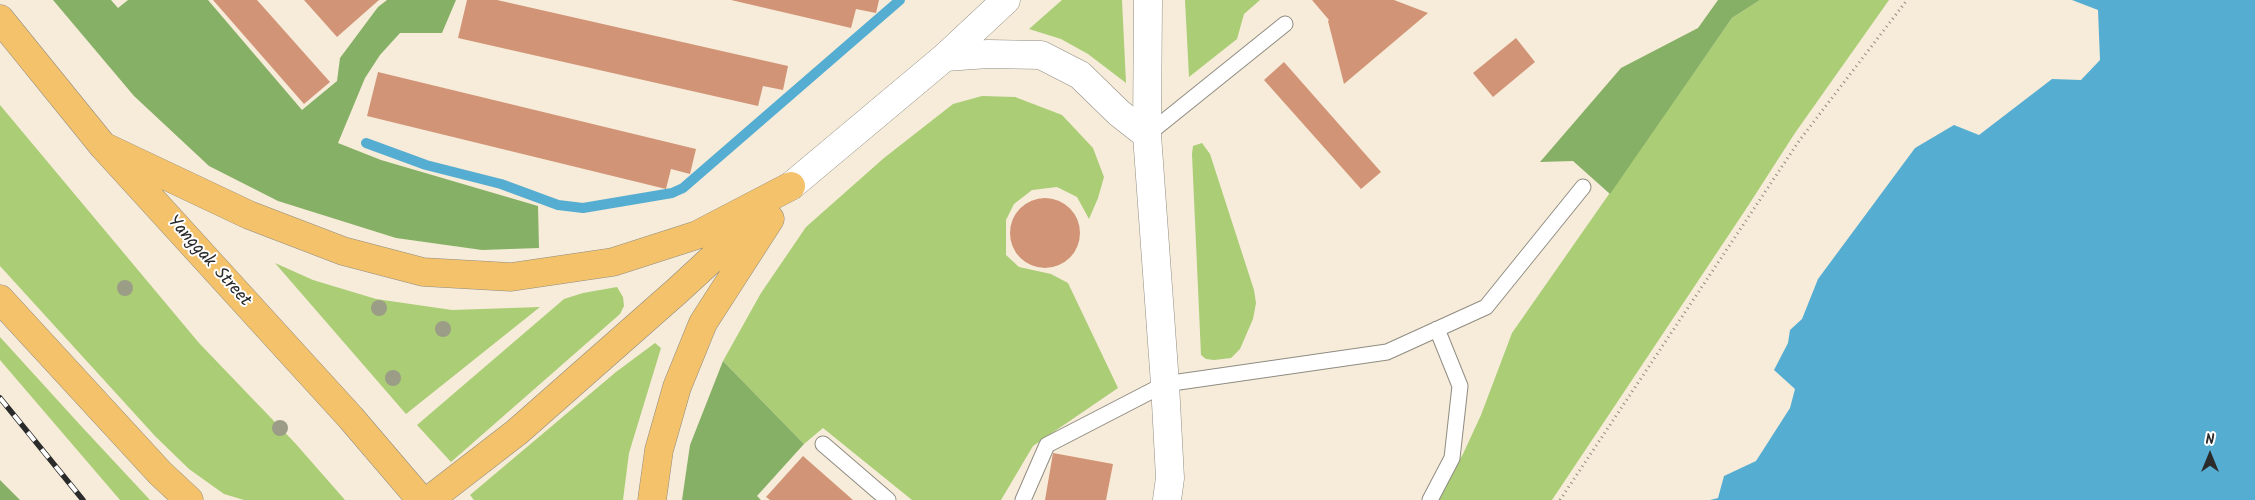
<!DOCTYPE html>
<style>
body{margin:0}
#map{position:relative;width:2255px;height:500px;overflow:hidden;background:#f6ecd9;font-family:Kalam,sans-serif}
canvas{display:block}
.north{position:absolute;left:2185px;top:430px;width:50px;height:50px;-webkit-text-stroke:4px #fff;paint-order:stroke;rotate:0deg;font-size:14px;font-weight:700;line-height:20px;text-align:center;color:#2b2b2b}
.north::after{content:'';display:block;margin:auto;width:18px;height:22px;background:#2b2b2b;clip-path:polygon(50% 0,100% 100%,50% 72%,0 100%)}
</style>
<div id="map">
<canvas width="2255" height="500"></canvas>
<div class="north">N</div>
</div>
<script>
const ctx = document.querySelector('canvas').getContext('2d');
ctx.lineJoin = 'round';
function fill(path, color) { ctx.fillStyle = color; ctx.fill(path, 'evenodd'); }
const poly = rows => new Path2D(rows.map(r => 'M' + r).join(''));
function stroke(path, color, width, dash) { ctx.strokeStyle = color; ctx.lineWidth = width; ctx.lineCap = dash ? 'butt' : 'round'; ctx.setLineDash(dash || []); ctx.stroke(path); }
function label(font, color, halo, rows, align = 'center') {
  ctx.font = font + ' Kalam,sans-serif'; ctx.lineWidth = 4; ctx.setLineDash([]); ctx.textBaseline = 'middle'; ctx.strokeStyle = halo; ctx.fillStyle = color; for (const [text, x, y, turn = 0] of rows) {
    ctx.save(); ctx.translate(x, y); ctx.rotate((+turn || 0) * Math.PI / 180); ctx.textAlign = isNaN(turn) ? turn : align; if (halo) ctx.strokeText(text, 0, 0); ctx.fillText(text, 0, 0); ctx.restore();
  }
}
fill(poly([
 [1062,0,1122,0,1126,83,1088,54,1061,39,1029,29],
 [1185,0,1260,0,1244,14,1237,39,1189,77],
 [1760,0,1889,0,1795,133,1746,209,1552,500,1435,500,1463,454,1481,415,1512,333,1732,18],
 [982,96,1015,97,1062,115,1093,148,1104,177,1098,198,1089,219,1077,197,1057,187,1032,190,1014,204,1006,220,1006,255,1019,267,1051,274,1068,283,1118,388,1033,446,1001,500,912,500,823,428,804,444,723,361,761,293,806,227,884,158,953,104],
 [0,105,199,343,295,443,345,500,244,500,224,494,189,469,155,436,0,266],
 [1202,143,1210,154,1254,290,1256,303,1253,319,1240,349,1231,358,1214,360,1206,359,1201,355,1192,154,1193,146],
 [275,263,313,280,376,299,452,310,540,307,406,414],
 [617,287,623,297,624,306,620,314,451,462,417,425,564,299,583,293],
 [0,337,82,427,150,500,120,500,0,360],
 [655,343,661,348,629,453,623,500,474,500,470,495,616,372]
]), '#aacd76');
fill(poly([
 [53,0,111,0,118,8,128,0,208,0,302,110,337,81,340,58,378,7,387,0,456,0,442,33,400,33,380,55,365,78,338,143,381,160,538,206,539,248,482,250,396,238,278,201,209,166,134,96],
 [1718,0,1760,0,1732,18,1610,194,1573,161,1540,162,1621,68,1698,28],
 [723,361,804,444,757,496,761,500,682,500,690,445],
 [0,480,20,500,0,500]
]), '#87b067');
fill(poly([
 [2072,0,2255,0,2255,500,1710,500,1718,498,1724,476,1756,461,1790,408,1795,389,1774,370,1788,343,1790,330,1802,319,1818,279,1915,148,1954,125,1979,135,2052,79,2081,80,2100,60,2098,10]
]), '#56add2');
stroke(poly([
 [366,143,426,165,501,184,558,205,583,208,672,193,683,188,900,0]
]), '#56add2', 10);
fill(poly([
 [213,0,257,0,330,82,304,104],
 [304,0,379,0,337,37],
 [467,0,497,0,788,66,783,90,763,86,758,106,458,38],
 [731,0,879,0,876,13,856,9,851,28],
 [1312,0,1394,0,1428,13,1344,84,1328,21,1329,20],
 [1516,38,1535,62,1493,97,1473,73],
 [1284,62,1381,172,1361,189,1264,80],
 [378,72,696,149,690,174,671,169,666,189,367,116],
 '1010 233a35 35 0 1 1 70 0a35 35 0 1 1-70 0Z',
 [1053,453,1113,464,1106,500,1045,500],
 [803,456,853,500,770,500,766,497]
]), '#d29477');
const lane = poly([
 [1147,135,1285,24],
 [823,444,888,500],
 [1023,500,1047,445,1165,384,1387,352,1486,307,1583,187],
 [1430,500,1452,458,1460,386,1437,329]
]);
const street = poly([
 [945,57,988,54,1041,55,1080,75,1119,113,1147,135,1165,384,1170,478,1167,500],
 [1147,135,1148,0],
 [791,186,945,57,1006,0]
]);
const primary = poly([
 [0,19,103,146,351,418,421,500],
 [103,146,249,215,343,251,423,272,511,277,613,262,697,235,791,186],
 [0,299,160,473,189,500],
 [429,500,517,432,677,291,764,211],
 [652,500,659,450,677,387,703,323,770,219]
]);
stroke(lane, '#908c82', 17);
stroke(street, '#908c82', 29);
stroke(primary, '#908c82', 29);
stroke(poly([
 [1560,500,1799,141,1907,0]
]), '#908c82', 3, [1, 4]);
stroke(lane, '#fff', 15);
stroke(street, '#fff', 28);
stroke(primary, '#f4c26a', 28);
const rail = poly([
 [0,398,83,500]
]);
stroke(rail, '#2b2b2b', 5.5);
stroke(rail, '#fff', 4, [11]);
ctx.fillStyle = '#9b9d86';
for (const [x, y] of [
 [125,288],
 [379,308],
 [443,329],
 [393,378],
 [280,428]
]) { ctx.beginPath(); ctx.arc(x, y, 8, 0, 2 * Math.PI); ctx.fill(); }
label('18px', '#2b2b2b', '#fff', [
 ["Yanggak Street",208,262,48]
]);
</script>
